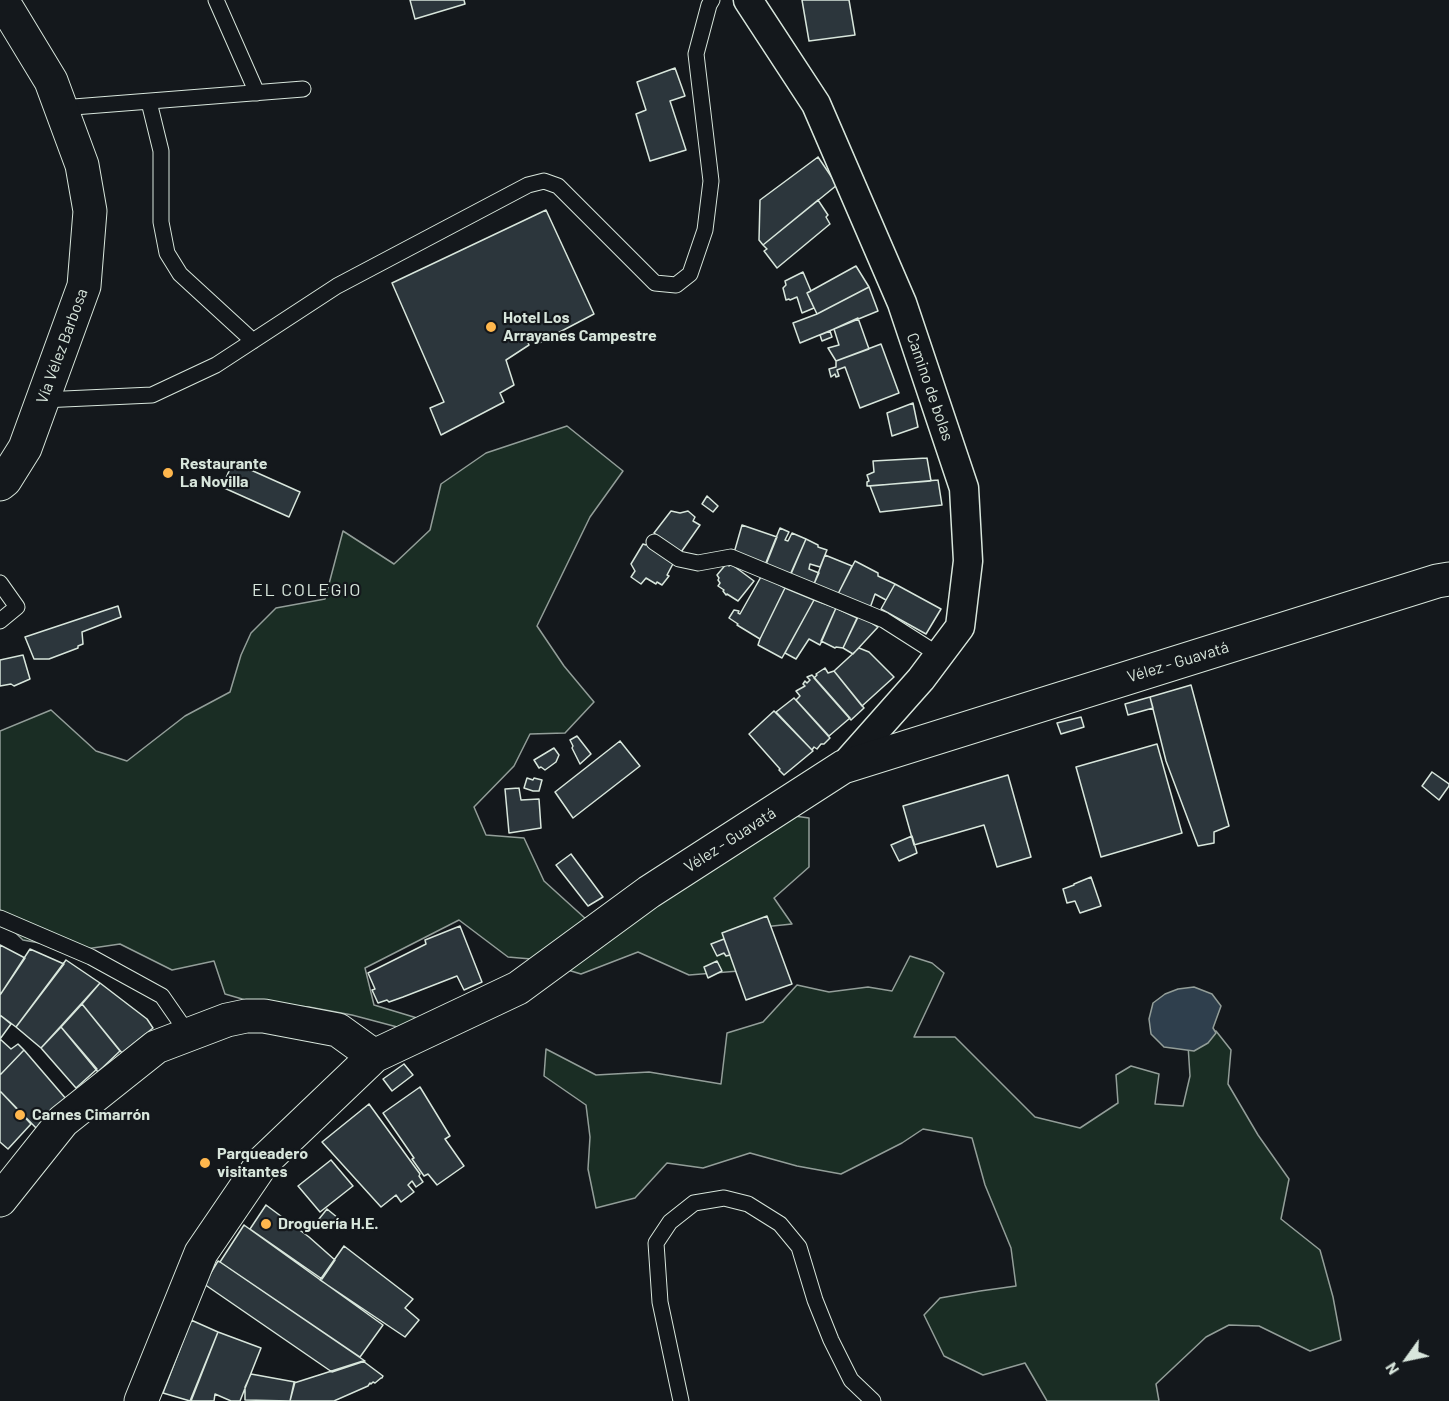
<!DOCTYPE html>
<meta charset="utf-8">
<style>
body{margin:0}
#map{position:relative;width:1449px;height:1401px;overflow:hidden;background:#14181c;font-family:Barlow,sans-serif}
canvas{display:block}
.north{position:absolute;left:1377px;top:1329px;width:60px;height:60px;-webkit-text-stroke:4px #14181c;paint-order:stroke;rotate:237deg;font-size:16px;font-weight:700;line-height:24px;text-align:center;color:#d8e6dc}
.north::after{content:'';display:block;margin:auto;width:21px;height:27px;background:#d8e6dc;clip-path:polygon(50% 0,100% 100%,50% 72%,0 100%)}
</style>
<div id="map">
<canvas width="1449" height="1401"></canvas>
<div class="north">N</div>
</div>
<script>
const ctx = document.querySelector('canvas').getContext('2d');
ctx.lineJoin = 'round';
function fill(path, color) { ctx.fillStyle = color; ctx.fill(path, 'evenodd'); }
const poly = rows => new Path2D(rows.map(r => 'M' + r).join(''));
function stroke(path, color, width, dash) { ctx.strokeStyle = color; ctx.lineWidth = width; ctx.lineCap = dash ? 'butt' : 'round'; ctx.setLineDash(dash || []); ctx.stroke(path); }
function label(font, color, halo, rows, align = 'center') {
  ctx.font = font + ' Barlow,sans-serif'; ctx.lineWidth = 4.5; ctx.setLineDash([]); ctx.textBaseline = 'middle'; ctx.strokeStyle = halo; ctx.fillStyle = color; for (const [text, x, y, turn = 0] of rows) {
    ctx.save(); ctx.translate(x, y); ctx.rotate((+turn || 0) * Math.PI / 180); ctx.textAlign = isNaN(turn) ? turn : align; if (halo) ctx.strokeText(text, 0, 0); ctx.fillText(text, 0, 0); ctx.restore();
  }
}
const green = poly([
 [567,426,623,471,590,517,537,626,564,666,594,702,565,733,530,734,514,766,474,807,486,835,524,838,544,881,587,920,780,814,809,818,809,867,774,898,792,924,763,927,739,971,689,975,638,952,581,974,531,959,508,957,459,920,365,968,374,1005,417,1018,401,1028,352,1015,309,1007,256,1003,225,994,214,961,172,970,120,944,79,950,23,940,0,918,0,731,51,710,96,751,127,761,185,716,230,692,241,655,251,633,276,608,325,599,343,531,394,564,430,530,441,484,486,453,567,426],
 [910,956,932,963,944,973,914,1037,955,1037,1035,1117,1080,1128,1118,1103,1116,1075,1131,1066,1159,1074,1155,1104,1183,1106,1190,1076,1188,1045,1216,1031,1231,1050,1228,1084,1258,1135,1289,1179,1281,1219,1320,1250,1333,1297,1341,1340,1310,1351,1259,1326,1229,1325,1206,1337,1156,1384,1159,1401,1047,1401,1025,1363,983,1375,944,1356,924,1315,940,1298,980,1291,1016,1286,1011,1248,985,1185,972,1138,923,1129,902,1143,841,1174,797,1166,750,1153,703,1168,667,1163,635,1198,596,1208,588,1169,590,1137,586,1105,544,1076,546,1049,596,1075,649,1072,721,1084,727,1033,763,1022,797,985,829,992,868,987,892,991,910,956]
]);
fill(green, '#1a2d24');
stroke(green, '#939e99', 1.5);
const water = poly([
 [1194,987,1212,994,1221,1006,1213,1028,1216,1033,1208,1043,1194,1051,1164,1047,1151,1034,1149,1019,1153,1003,1165,994,1178,989,1194,987]
]);
fill(water, '#2f3f4d');
stroke(water, '#939e99', 1.5);
const building = poly([
 [410,0,464,0,465,4,415,19,410,0],
 [802,0,849,0,855,35,809,41,802,0],
 [675,68,685,96,670,101,686,150,650,161,636,114,646,110,637,82,675,68],
 [818,157,837,185,763,245,759,240,760,200,818,157],
 [818,200,828,215,826,217,830,224,777,268,764,251,767,249,763,245,818,200],
 [546,210,594,314,537,344,532,339,527,340,529,345,506,360,514,385,500,393,504,402,441,435,430,408,444,402,392,283,546,210],
 [856,266,869,287,817,314,807,293,856,266],
 [803,272,811,291,807,293,814,308,802,313,797,297,790,300,789,299,786,300,783,288,786,285,785,281,803,272],
 [869,287,878,311,800,343,793,323,817,314,869,287],
 [858,318,869,349,836,361,828,348,839,345,834,329,858,318],
 [830,331,832,337,822,341,820,335,830,331],
 [881,344,899,393,860,408,845,367,837,370,839,376,836,377,835,374,831,377,829,369,836,367,836,361,881,344],
 [913,403,918,427,892,436,887,413,913,403],
 [927,458,931,481,867,486,867,482,869,481,867,475,874,472,873,461,927,458],
 [233,462,300,492,289,517,222,487,233,462],
 [938,480,942,505,880,512,870,486,938,480],
 [707,496,718,506,713,512,702,504,707,496],
 [671,511,680,513,688,511,695,517,693,521,700,525,679,555,654,533,671,511],
 [742,525,777,537,765,567,734,553,742,525],
 [780,528,789,532,785,540,788,541,792,533,806,539,791,574,765,565,780,528],
 [806,539,818,545,818,547,827,550,820,567,810,564,809,569,819,573,814,584,790,575,806,539],
 [643,544,646,545,647,544,675,560,667,575,669,576,662,585,657,582,656,584,646,578,641,584,631,577,635,571,631,564,643,544],
 [825,555,852,566,838,594,814,584,825,555],
 [855,561,878,573,878,576,895,584,886,600,875,594,870,608,838,594,855,561],
 [727,563,729,566,731,564,754,581,738,601,727,594,726,595,723,591,724,590,718,586,720,583,718,580,719,578,717,575,727,563],
 [762,575,785,588,760,639,737,625,738,624,729,618,734,610,739,611,738,613,740,614,762,575],
 [895,584,941,609,926,634,881,609,895,584],
 [785,588,814,600,782,658,758,645,760,639,785,588],
 [814,600,836,608,820,645,809,639,796,659,785,653,814,600],
 [118,606,121,617,82,632,83,644,78,646,78,648,49,659,34,659,25,637,118,606],
 [836,608,857,618,843,648,836,647,835,648,821,641,836,608],
 [859,615,878,627,853,654,843,648,859,615],
 [859,648,869,652,894,677,862,706,834,671,859,648],
 [23,655,30,679,14,686,11,684,0,686,0,660,23,655],
 [825,668,828,673,834,671,864,708,851,720,814,678,817,675,816,674,825,668],
 [812,675,850,718,829,736,796,700,800,696,796,691,805,686,803,684,805,681,807,683,810,680,807,677,812,675],
 [1191,685,1229,826,1214,832,1214,843,1198,846,1166,761,1150,697,1191,685],
 [1150,697,1153,708,1128,715,1125,704,1150,697],
 [794,698,830,738,824,744,821,744,817,749,814,747,812,750,776,712,794,698],
 [774,711,813,751,784,775,779,770,780,769,749,734,774,711],
 [1081,717,1084,727,1061,734,1057,723,1081,717],
 [577,736,591,754,580,764,572,748,573,746,570,740,577,736],
 [620,741,640,766,573,818,555,792,620,741],
 [1157,744,1182,833,1101,857,1076,767,1157,744],
 [554,748,559,755,556,762,545,770,541,767,539,768,534,760,554,748],
 [1432,772,1449,784,1449,786,1439,800,1422,786,1432,772],
 [1008,775,1031,857,997,867,984,825,914,845,903,806,1008,775],
 [527,778,533,780,534,778,542,780,539,791,533,791,524,788,527,778],
 [519,788,521,800,539,799,541,828,509,833,505,789,519,788],
 [912,836,917,853,899,861,891,845,912,836],
 [571,854,603,897,588,906,556,865,571,854],
 [1091,877,1101,906,1080,913,1075,901,1067,903,1063,889,1074,885,1074,884,1091,877],
 [767,916,792,984,746,1000,722,933,767,916],
 [460,926,482,982,464,990,457,976,403,997,389,1002,387,1000,378,1003,372,990,375,989,368,973,426,944,425,940,460,926],
 [724,939,730,955,726,956,724,953,717,956,711,944,724,939],
 [0,945,25,958,0,995,0,945],
 [30,949,64,964,16,1027,0,1015,0,995,30,949],
 [66,960,100,983,41,1048,16,1027,66,960],
 [717,961,722,971,708,978,704,967,717,961],
 [100,983,147,1019,153,1028,122,1053,82,1004,100,983],
 [82,1004,120,1051,98,1072,61,1027,82,1004],
 [0,1015,11,1024,0,1039,0,1015],
 [61,1027,97,1069,76,1088,41,1048,61,1027],
 [0,1039,11,1049,18,1044,24,1050,0,1075,0,1039],
 [24,1050,67,1100,38,1130,0,1091,0,1075,24,1050],
 [404,1064,413,1075,392,1091,383,1079,404,1064],
 [420,1087,450,1136,445,1139,464,1166,437,1185,428,1174,424,1176,412,1159,414,1158,383,1113,420,1087],
 [0,1091,31,1124,8,1149,0,1142,0,1091],
 [369,1104,420,1174,419,1176,423,1182,416,1187,412,1181,408,1185,414,1192,401,1202,396,1195,381,1207,322,1142,369,1104],
 [331,1160,353,1186,320,1212,298,1186,331,1160],
 [266,1205,309,1237,335,1260,322,1279,250,1229,266,1205],
 [327,1209,338,1218,330,1227,319,1219,327,1209],
 [244,1225,383,1325,360,1357,220,1262,244,1225],
 [344,1246,413,1299,405,1308,419,1320,405,1337,320,1280,344,1246],
 [218,1261,220,1262,365,1361,332,1372,204,1284,218,1261],
 [191,1320,218,1332,190,1401,163,1393,191,1320],
 [218,1332,261,1348,240,1401,231,1401,215,1394,214,1401,191,1401,218,1332],
 [363,1361,383,1376,382,1378,381,1378,375,1383,373,1382,371,1384,370,1383,368,1386,334,1401,290,1401,294,1383,363,1361],
 [251,1374,295,1382,290,1401,245,1400,245,1387,251,1374]
]);
fill(building, '#2c363c');
stroke(building, '#d8e6dc', 1.5);
const service = poly([
 [216,0,257,93],
 [149,102,161,151,161,222,167,253,180,274,253,341],
 [61,108,303,89],
 [42,400,152,395,216,365,337,286,528,185,544,181,558,186,655,283,676,285,690,274,705,230,711,181,696,54,709,5,712,0],
 [654,542,679,559,698,563,731,557,884,620,939,655],
 [0,583,17,607,0,621],
 [0,918,91,957,162,996,189,1035],
 [681,1401,660,1302,656,1243,670,1222,694,1203,724,1198,748,1204,780,1224,799,1247,815,1300,831,1340,851,1380,873,1401]
]);
const minor = poly([
 [748,0,816,104,902,303,964,488,968,561,960,627,921,679,843,767]
]);
const tertiary = poly([
 [0,1200,63,1121,156,1047,227,1020,246,1016,264,1016,338,1030,374,1056],
 [141,1401,201,1253,263,1162,374,1056,518,988,649,892,843,767,1437,581,1449,579]
]);
const primary = poly([
 [0,2,8,10,51,81,82,165,90,211,84,286,25,448,5,480,0,484]
]);
stroke(service, '#d8e6dc', 17);
stroke(minor, '#d8e6dc', 31);
stroke(tertiary, '#d8e6dc', 35);
stroke(primary, '#d8e6dc', 35);
stroke(service, '#14181c', 15);
stroke(minor, '#14181c', 28);
stroke(tertiary, '#14181c', 33);
stroke(primary, '#14181c', 33);
for (const [x, y, r, color] of [
 [491,327,6,"#ffb74d"],
 [168,473,6,"#ffb74d"],
 [20,1115,6,"#ffb74d"],
 [205,1163,6,"#ffb74d"],
 [266,1224,6,"#ffb74d"]
]) { const dot = new Path2D(); dot.arc(x, y, r, 0, 2 * Math.PI); ctx.fillStyle = color; ctx.fill(dot); stroke(dot, '#14181c', 2); }
label('bold 16px', '#d8e6dc', '#14181c', [
 ["Hotel Los",503,318],
 ["Arrayanes Campestre",503,336],
 ["Restaurante",180,464],
 ["La Novilla",180,482],
 ["Carnes Cimarrón",32,1115],
 ["Parqueadero",217,1154],
 ["visitantes",217,1172],
 ["Droguería H.E.",278,1224]
], 'left');
label('16px', '#d8e6dc', '#14181c', [
 ["Vía Vélez Barbosa",62,346,-70],
 ["Camino de bolas",930,387,71],
 ["Vélez - Guavatá",1178,662,-17],
 ["Vélez - Guavatá",730,840,-33]
]);
ctx.letterSpacing = '1.5px';
label('18px', '#d8e6dc', '#14181c', [
 ["EL COLEGIO",307,590]
]);
ctx.letterSpacing = '0px';
</script>
